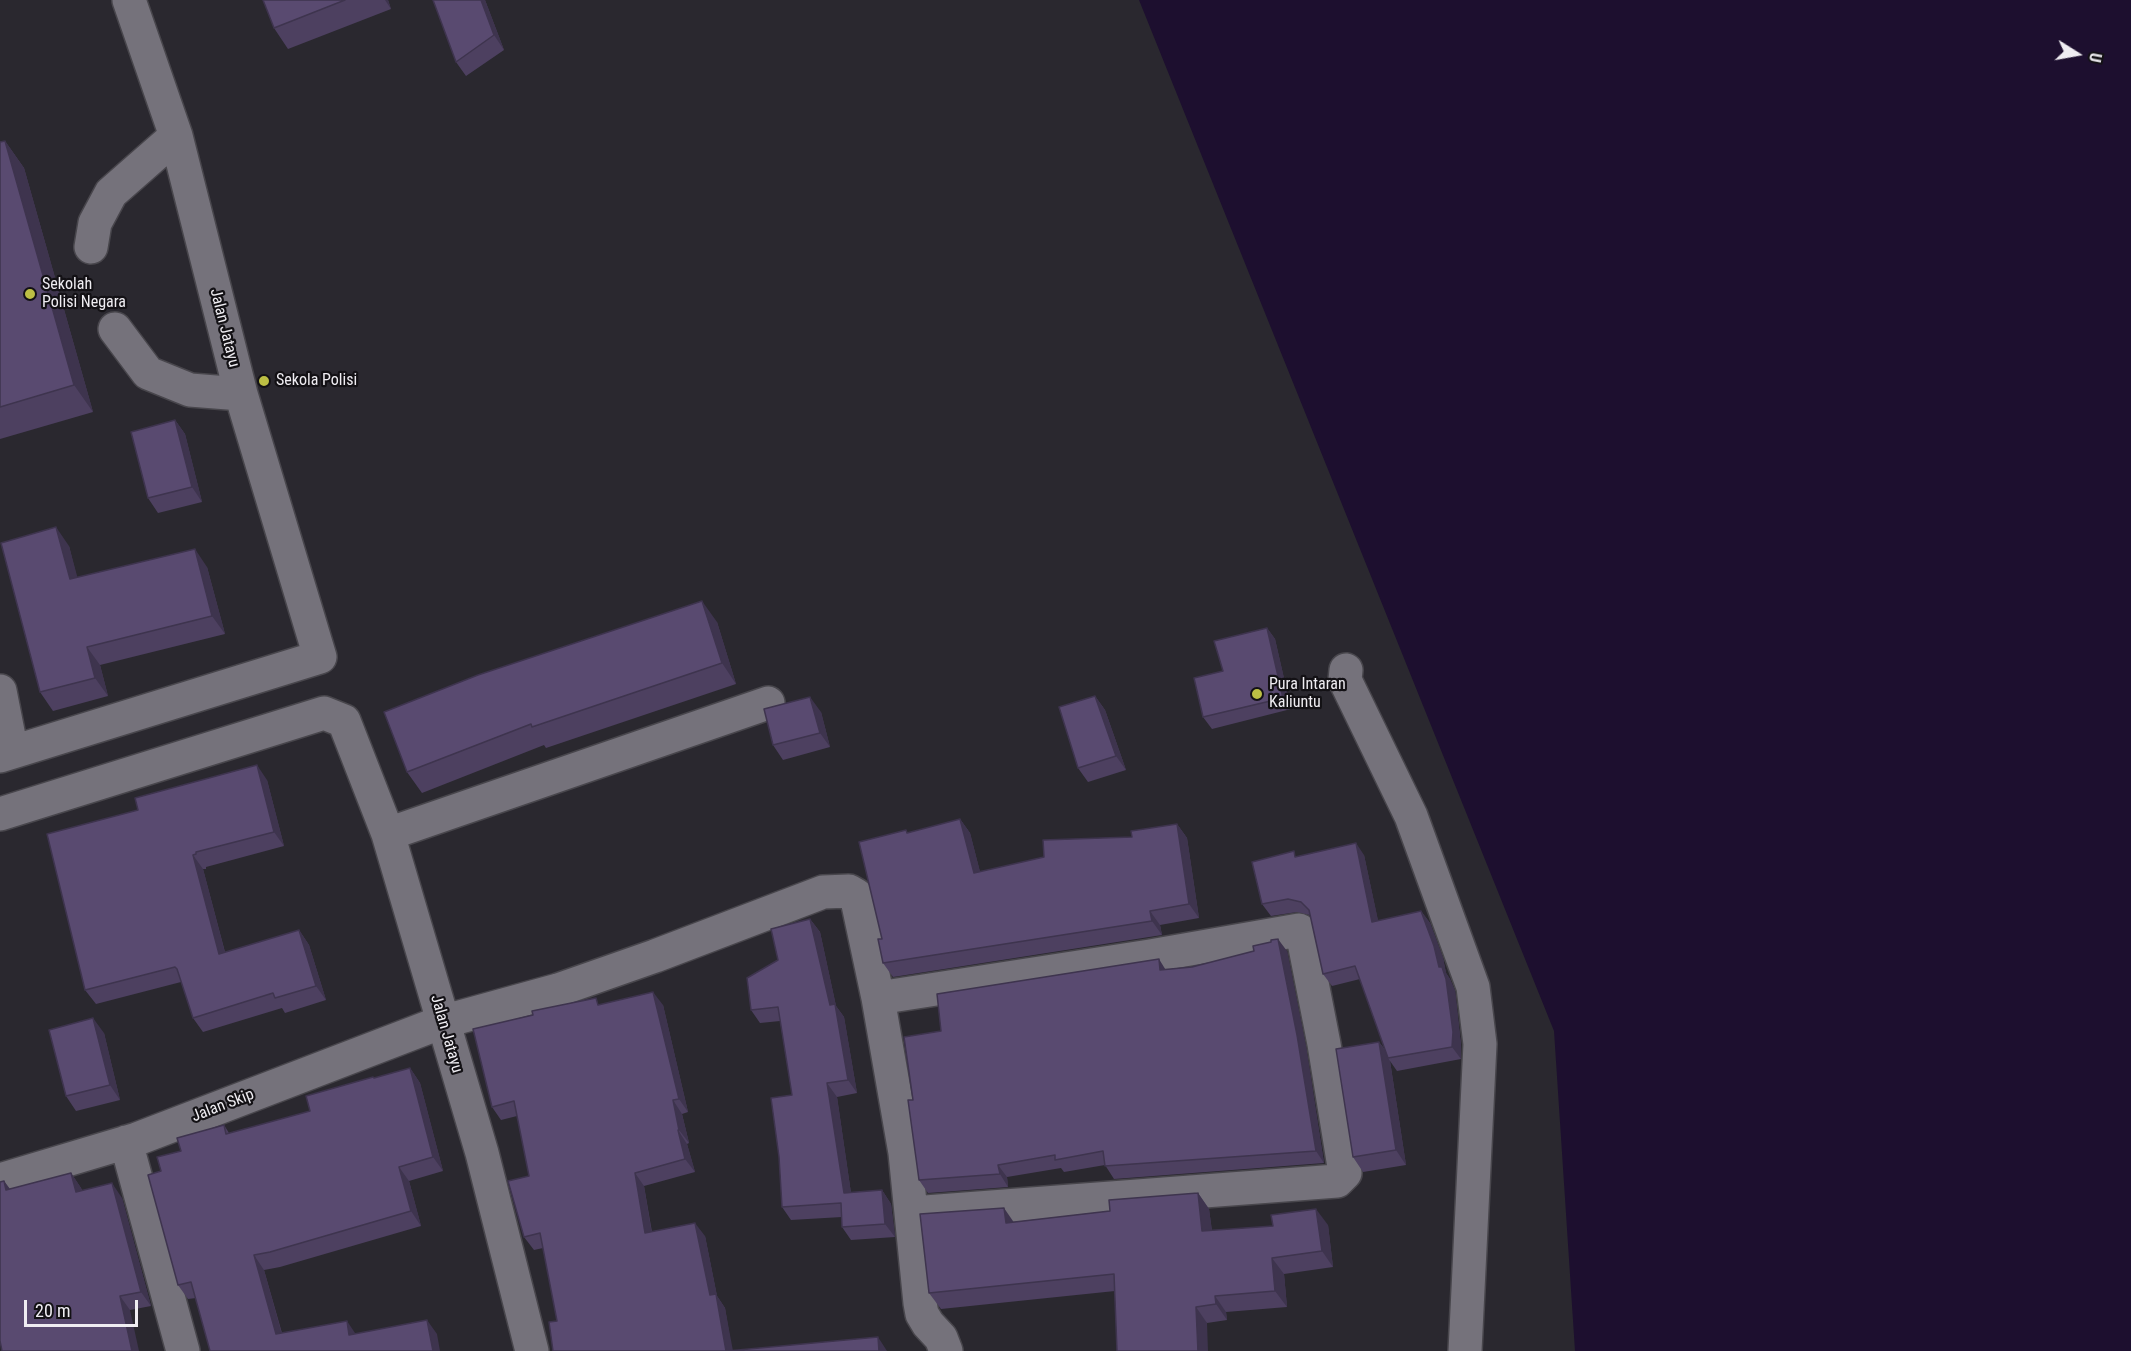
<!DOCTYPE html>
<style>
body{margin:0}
#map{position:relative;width:2131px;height:1351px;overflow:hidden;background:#2a282f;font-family:"Roboto Condensed",sans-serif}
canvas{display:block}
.north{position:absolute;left:2047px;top:24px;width:60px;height:60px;-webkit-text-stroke:4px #131115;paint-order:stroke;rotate:101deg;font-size:16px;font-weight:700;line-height:24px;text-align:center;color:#efedf2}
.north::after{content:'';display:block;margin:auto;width:21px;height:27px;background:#efedf2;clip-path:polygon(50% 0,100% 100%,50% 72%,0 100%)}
.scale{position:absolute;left:24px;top:1300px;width:114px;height:27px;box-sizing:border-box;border:3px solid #efedf2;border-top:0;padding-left:8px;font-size:18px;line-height:21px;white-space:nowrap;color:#efedf2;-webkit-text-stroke:4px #131115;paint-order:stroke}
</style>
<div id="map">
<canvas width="2131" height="1351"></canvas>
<div class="north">U</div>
<div class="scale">20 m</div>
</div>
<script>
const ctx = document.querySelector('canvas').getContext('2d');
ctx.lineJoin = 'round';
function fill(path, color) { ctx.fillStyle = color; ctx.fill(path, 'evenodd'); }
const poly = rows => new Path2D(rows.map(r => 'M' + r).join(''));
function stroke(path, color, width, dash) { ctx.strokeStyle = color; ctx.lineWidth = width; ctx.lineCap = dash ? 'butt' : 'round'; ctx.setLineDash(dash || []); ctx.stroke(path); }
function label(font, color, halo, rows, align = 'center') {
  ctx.font = font + ' "Roboto Condensed",sans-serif'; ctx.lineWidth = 4.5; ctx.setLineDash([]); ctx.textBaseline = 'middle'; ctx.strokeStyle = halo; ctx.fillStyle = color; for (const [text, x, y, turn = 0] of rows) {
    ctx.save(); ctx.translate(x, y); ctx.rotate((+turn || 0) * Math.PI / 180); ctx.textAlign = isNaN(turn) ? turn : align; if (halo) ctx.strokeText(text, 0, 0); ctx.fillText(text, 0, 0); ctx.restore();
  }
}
fill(poly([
 [1139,0,2131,0,2131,1351,1575,1351,1554,1031]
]), '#1d0f2f');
const minor = poly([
 [91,247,95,223,111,193,176,136],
 [115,329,148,373,190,390,241,394],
 [1346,670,1345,680,1411,816,1473,987,1480,1044,1465,1351],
 [0,691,12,752],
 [0,756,320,657,241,394,176,136,129,0],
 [0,814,324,713,344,721,388,834,482,1153,532,1351],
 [388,834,768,703],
 [878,998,1150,956,1299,930,1302,932,1324,1044,1345,1173,1337,1181,912,1213],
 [126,1142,183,1351],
 [0,1180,137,1139,442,1022,558,990,655,956,823,892,849,891,856,895,878,998,905,1153,920,1303,922,1314,928,1324,941,1338,946,1351]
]);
stroke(minor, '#48464c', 36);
stroke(minor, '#75727b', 33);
fill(poly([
 [263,0,388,0,391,9,288,49,274,28],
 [433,0,485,0,504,50,466,76,456,62],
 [5,141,24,168,93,412,0,439,0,142],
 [175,420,185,434,202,502,158,513,148,498],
 [69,546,77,578,207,567,225,634,100,665,108,696,53,711,40,692],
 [717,622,736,684,546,748,544,745,422,793,407,772],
 [1267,628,1275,639,1291,709,1212,729,1203,717,1223,671],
 [1095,696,1105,710,1126,770,1088,782,1078,768],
 [821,712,830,747,783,760,773,745],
 [267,780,284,846,206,867,206,869,203,869,225,952,299,930,309,945,326,1000,285,1013,282,1008,203,1032,193,1018,181,982,96,1004,85,990,47,834],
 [960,819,970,833,980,872,1132,837,1177,824,1187,838,1199,918,1160,925,1162,935,893,977,883,963,882,939,906,830,908,833],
 [1364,855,1378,921,1421,911,1430,923,1443,958,1446,973,1450,979,1455,991,1461,1045,1461,1059,1397,1071,1390,1061,1406,1165,1363,1172,1353,1157,1379,1042,1386,1051,1360,979,1332,986,1323,974,1310,915,1297,912,1271,916,1262,904,1297,857],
 [810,919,820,932,836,1006,844,1017,857,1093,837,1097,851,1193,882,1190,891,1204,895,1237,851,1240,842,1227,842,1217,791,1220,782,1207,792,1095,780,1021,760,1023,751,1010,778,960],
 [1287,951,1306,1047,1324,1163,1114,1179,1105,1165,1064,1172,1061,1168,1007,1177,1008,1187,928,1193,919,1180,913,1100,1166,970,1192,967],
 [601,1004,663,1005,688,1112,682,1114,689,1143,687,1144,695,1172,644,1186,652,1232,705,1236,717,1296,725,1308,732,1350,887,1351,553,1351,557,1321,543,1248,534,1250,524,1237,529,1176,517,1116,501,1120,492,1107,533,1015],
 [104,1033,120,1100,76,1111,66,1096],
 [410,1068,420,1083,443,1171,409,1181,421,1226,280,1267,264,1270,282,1333,437,1334,210,1351,196,1298,188,1299,178,1285,161,1171,181,1151,224,1125,229,1133,310,1111,373,1077,374,1078],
 [71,1173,81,1188,82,1190,122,1198,151,1306,130,1310,2,1351,4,1181,10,1189],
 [1198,1193,1209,1209,1212,1231,1328,1225,1333,1267,1284,1274,1287,1307,1226,1312,1227,1320,1207,1323,1115,1291,941,1309,929,1293,1013,1222,1110,1211]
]), '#4d4060');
fill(poly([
 [385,0,388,0,391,9],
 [481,0,485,0,504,50,494,35],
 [5,141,24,168,93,412,74,385],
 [175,420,185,434,202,502,192,487],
 [56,527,69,546,83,598,70,579],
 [195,549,207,567,225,634,212,616],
 [702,601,717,622,736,684,722,663],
 [1267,628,1275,639,1291,709,1283,698],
 [87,647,100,665,108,696,95,678],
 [1095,696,1105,710,1126,770,1116,756],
 [810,697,821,712,830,747,820,733],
 [257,765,267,780,284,846,274,832],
 [960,819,970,833,984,887,974,873],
 [1177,824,1187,838,1199,918,1189,904],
 [1356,843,1364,855,1381,934,1372,922],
 [193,855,203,869,229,968,219,954],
 [1150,911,1160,925,1162,935,1152,921],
 [1421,911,1430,923,1443,958,1446,973,1450,979,1455,991,1461,1045,1461,1059,1452,1047,1439,967],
 [810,919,820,932,836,1006,844,1017,857,1093,848,1080,830,1005],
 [299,930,309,945,326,1000,316,986],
 [1278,939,1287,951,1306,1047,1324,1163,1316,1151],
 [1159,959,1167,972,1160,970],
 [653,992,663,1005,688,1112,679,1099],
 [93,1018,104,1033,120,1100,110,1085],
 [1379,1042,1389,1056,1388,1058,1390,1061,1406,1165,1396,1150],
 [410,1068,420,1083,443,1171,433,1157],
 [827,1083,837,1097,853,1207,844,1193],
 [673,1100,682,1114,689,1143,679,1130],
 [678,1130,687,1144,695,1172,685,1159],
 [998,1165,1007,1177,1008,1187,1000,1174],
 [399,1167,409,1181,421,1226,411,1211],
 [71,1173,81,1188,86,1206,76,1192],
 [635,1173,644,1186,654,1247,645,1233],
 [4,1181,14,1195,6,1190],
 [112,1183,122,1198,151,1306,141,1292],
 [882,1190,891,1204,895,1237,885,1224],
 [1198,1193,1209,1209,1214,1247,1202,1231],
 [1004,1208,1015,1224,1006,1223],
 [1316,1209,1328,1225,1333,1267,1322,1251],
 [695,1223,705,1236,717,1296,725,1308,733,1351,726,1351,710,1295],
 [254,1255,264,1270,286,1349,276,1334],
 [1272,1258,1284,1274,1287,1307,1275,1291],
 [120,1296,130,1310,139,1351,132,1351],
 [1215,1296,1226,1312,1227,1320,1216,1304],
 [1196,1307,1207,1323,1208,1351,1198,1351],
 [427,1320,437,1334,440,1351,433,1351],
 [347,1321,357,1336,349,1335],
 [878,1337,887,1351,879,1351]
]), '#3e344e');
const building = poly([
 [263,0,345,0,274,28,263,0],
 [433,0,481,0,494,35,456,62,433,0],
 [5,141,74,385,0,407,0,142,5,141],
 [175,420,192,487,148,498,131,432,175,420],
 [56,527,70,579,195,549,212,616,87,647,95,678,40,692,1,543,56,527],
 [702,601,722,663,532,727,531,724,407,772,384,712,478,675,702,601],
 [1267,628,1283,698,1203,717,1194,678,1223,671,1214,641,1267,628],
 [1095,696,1116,756,1078,768,1059,707,1095,696],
 [810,697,820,733,773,745,764,709,810,697],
 [257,765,274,832,196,852,196,854,193,855,219,954,299,930,316,986,275,998,273,993,193,1018,177,969,175,967,85,990,47,834,138,810,135,798,257,765],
 [960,819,974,873,1044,857,1043,840,1132,837,1131,831,1177,824,1189,904,1150,911,1152,921,883,963,878,939,882,939,859,842,906,830,907,833,960,819],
 [1356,843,1372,922,1421,911,1434,946,1439,967,1442,967,1446,979,1453,1032,1452,1047,1388,1058,1355,966,1323,974,1309,910,1301,902,1288,899,1262,904,1252,862,1294,851,1295,857,1356,843],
 [810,919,830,1005,835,1004,848,1080,827,1083,844,1193,882,1190,885,1224,842,1227,841,1203,782,1207,779,1157,771,1098,792,1095,778,1007,751,1010,747,978,778,960,771,929,810,919],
 [1278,939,1297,1035,1316,1151,1105,1166,1103,1151,1055,1160,1055,1155,998,1165,1000,1174,919,1180,908,1100,913,1100,904,1037,941,1031,937,994,1159,959,1160,970,1192,967,1254,951,1253,946,1271,942,1271,940,1278,939],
 [653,992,679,1099,673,1100,679,1130,678,1130,685,1159,635,1173,645,1233,695,1223,710,1295,716,1294,726,1351,553,1351,549,1322,557,1321,540,1233,524,1237,508,1181,529,1176,514,1101,492,1107,473,1029,533,1015,532,1011,596,998,598,1005,653,992],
 [93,1018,110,1085,66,1096,49,1030,93,1018],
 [1379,1042,1396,1150,1353,1157,1336,1049,1379,1042],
 [410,1068,433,1157,399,1167,411,1211,270,1252,254,1255,276,1334,347,1321,349,1335,427,1320,433,1351,210,1351,191,1282,178,1285,148,1175,161,1171,157,1157,181,1151,177,1138,224,1125,226,1134,310,1111,306,1096,373,1077,374,1078,410,1068],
 [71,1173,76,1192,112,1183,141,1292,120,1296,132,1351,2,1351,0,1341,0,1182,4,1181,6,1190,71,1173],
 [1198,1193,1202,1231,1273,1226,1271,1215,1316,1209,1322,1251,1272,1258,1275,1291,1215,1296,1216,1304,1196,1307,1198,1351,1117,1351,1114,1274,929,1293,920,1214,1004,1208,1006,1223,1110,1211,1109,1200,1198,1193],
 [878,1337,879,1351,727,1351,878,1337]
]);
fill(building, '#594a70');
stroke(building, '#3e344e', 1.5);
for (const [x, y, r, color] of [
 [30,294,6,"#bcbf44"],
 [264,381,6,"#bcbf44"],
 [1257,694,6,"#bcbf44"]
]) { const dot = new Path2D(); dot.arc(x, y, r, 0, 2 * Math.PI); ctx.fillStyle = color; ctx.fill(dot); stroke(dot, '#131115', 2); }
label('16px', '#efedf2', '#131115', [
 ["Sekolah",42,285],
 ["Polisi Negara",42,303],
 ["Sekola Polisi",276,381],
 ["Pura Intaran",1269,685],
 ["Kaliuntu",1269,703]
], 'left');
label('16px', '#efedf2', '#131115', [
 ["Jalan Jatayu",224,328,76],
 ["Jalan Jatayu",446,1034,74],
 ["Jalan Skip",223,1106,-21]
]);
</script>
